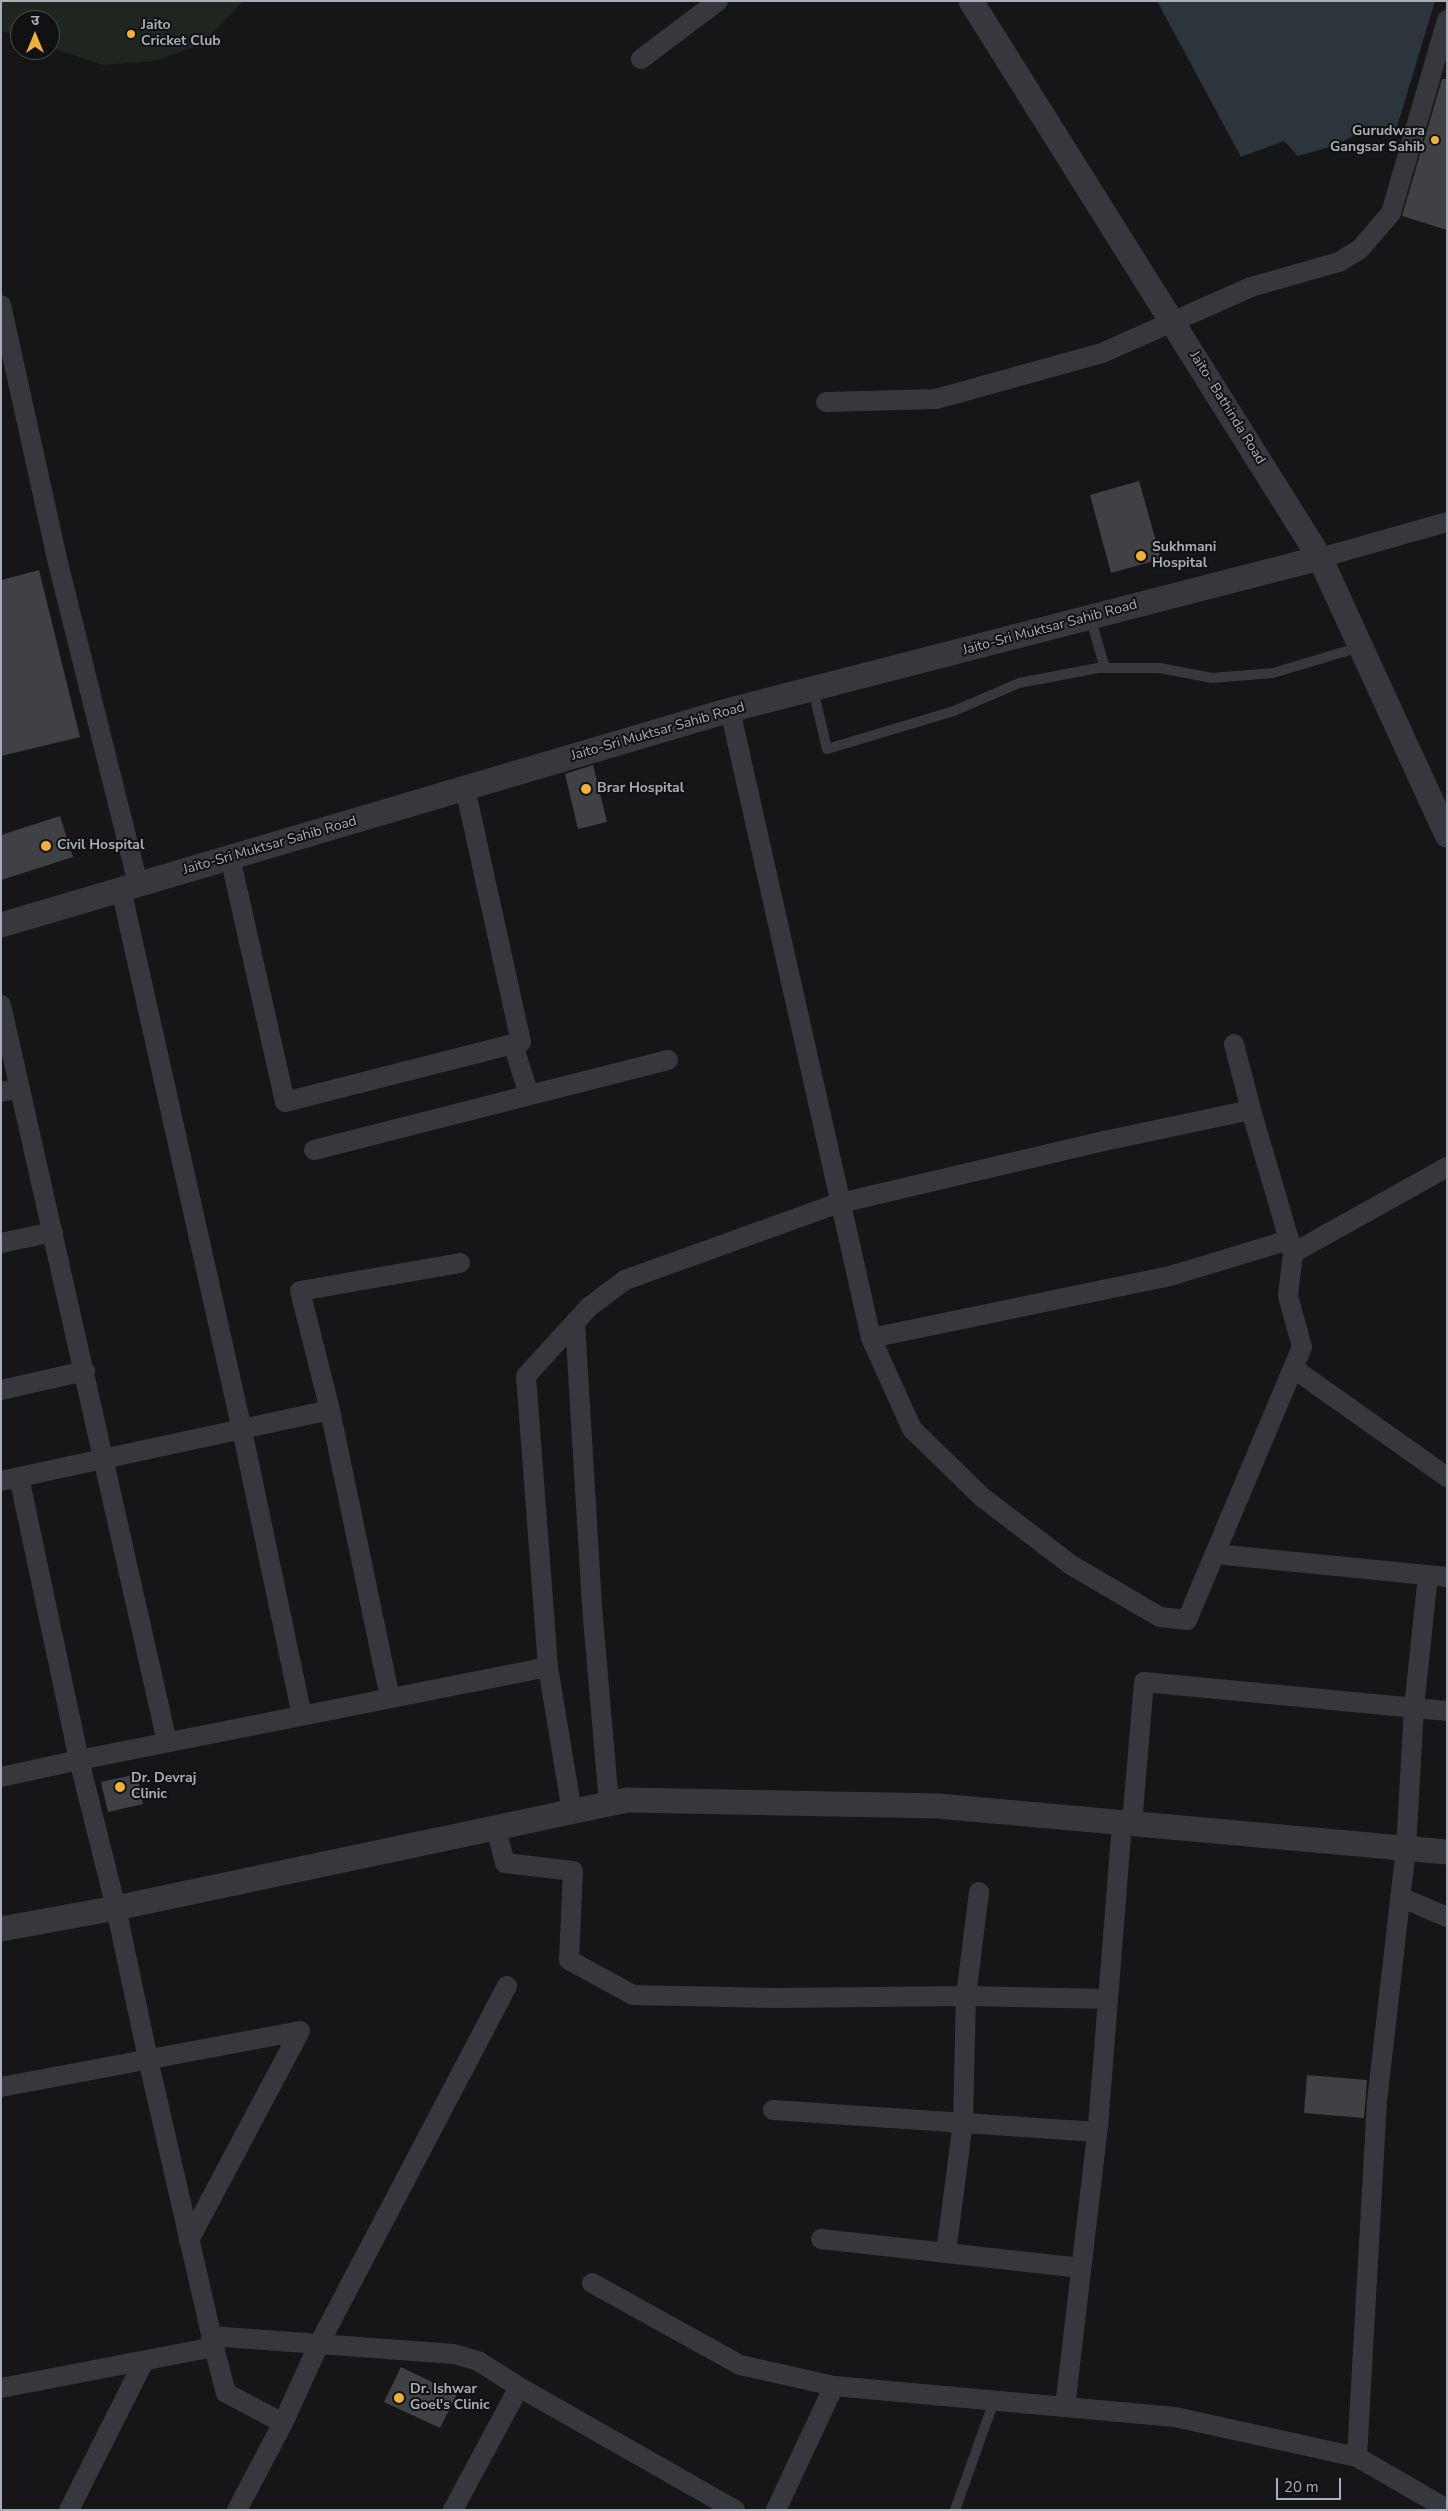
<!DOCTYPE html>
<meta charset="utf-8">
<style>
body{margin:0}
#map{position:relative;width:1448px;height:2511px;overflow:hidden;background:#161618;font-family:"Nunito Sans","Noto Sans Devanagari",sans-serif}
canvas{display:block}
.frame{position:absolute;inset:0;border:2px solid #a8adb8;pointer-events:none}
.north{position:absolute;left:10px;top:10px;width:50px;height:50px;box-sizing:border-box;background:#111113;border:1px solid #4d4f55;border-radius:50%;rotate:0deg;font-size:14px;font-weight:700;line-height:20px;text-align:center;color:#a8adb8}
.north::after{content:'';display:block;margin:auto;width:18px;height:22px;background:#f2b134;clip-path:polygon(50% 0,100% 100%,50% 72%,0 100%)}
.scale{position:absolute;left:1276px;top:2478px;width:65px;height:22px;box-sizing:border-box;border:2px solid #a8adb8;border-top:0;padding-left:6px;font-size:15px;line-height:18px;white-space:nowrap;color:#a8adb8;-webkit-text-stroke:4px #111113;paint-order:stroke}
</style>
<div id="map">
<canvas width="1448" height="2511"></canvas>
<div class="frame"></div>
<div class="north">उ</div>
<div class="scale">20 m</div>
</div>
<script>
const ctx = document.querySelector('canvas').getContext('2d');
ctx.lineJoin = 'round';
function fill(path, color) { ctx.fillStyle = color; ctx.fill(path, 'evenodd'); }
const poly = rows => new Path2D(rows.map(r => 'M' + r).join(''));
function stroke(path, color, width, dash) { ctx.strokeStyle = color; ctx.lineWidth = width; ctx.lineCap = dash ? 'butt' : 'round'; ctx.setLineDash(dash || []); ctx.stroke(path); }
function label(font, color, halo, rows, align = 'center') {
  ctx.font = font + ' "Nunito Sans",sans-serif'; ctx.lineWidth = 4; ctx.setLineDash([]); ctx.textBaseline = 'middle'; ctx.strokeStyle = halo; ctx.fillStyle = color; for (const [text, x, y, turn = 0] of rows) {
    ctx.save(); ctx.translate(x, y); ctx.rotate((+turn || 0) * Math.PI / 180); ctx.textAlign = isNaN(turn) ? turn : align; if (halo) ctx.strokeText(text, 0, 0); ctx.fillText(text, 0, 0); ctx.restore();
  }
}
fill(poly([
 [1,1,243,1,201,45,154,61,102,65,50,47,50,20,20,20,20,36,1,31]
]), '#1e261f');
fill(poly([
 [1157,1,1435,1,1396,130,1370,128,1333,146,1298,156,1284,141,1241,157]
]), '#2c353c');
fill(poly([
 [1442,79,1447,79,1447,230,1402,216],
 [1139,481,1161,559,1111,573,1090,495],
 [39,570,80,737,1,756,1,580],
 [593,765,607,822,578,829,565,774],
 [60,816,73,857,1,880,1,835],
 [137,1774,143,1804,108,1812,101,1782],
 [1307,2075,1367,2080,1364,2118,1304,2113],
 [401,2367,457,2394,440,2428,384,2402]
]), '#404145');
stroke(poly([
 [1090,617,1105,668],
 [813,689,827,749,954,711,1019,683,1098,668,1160,668,1212,678,1273,673,1360,647],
 [955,2510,994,2401]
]), '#37383d', 10);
stroke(poly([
 [641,59,718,1],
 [1,305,58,563,138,884],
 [826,402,936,399,1102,353,1251,287,1339,262,1360,249,1391,213,1447,20],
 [1320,558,1447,522],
 [730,710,871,1338,1170,1276,1289,1240],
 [230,857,285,1102,521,1042,465,788],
 [121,889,242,1430,302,1716],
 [1,1005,167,1742],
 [513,1044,529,1095],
 [1,1092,20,1088],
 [1251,1110,1293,1253,1447,1167],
 [314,1150,668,1060],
 [1,1243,53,1232],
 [575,1322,592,1606,609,1804],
 [871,1338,912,1429,982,1497,1071,1565,1160,1617,1187,1620,1302,1347,1288,1296,1293,1253],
 [1293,1368,1447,1477],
 [1,1390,85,1371],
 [330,1410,390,1698],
 [19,1477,79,1760,548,1667,572,1812],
 [1,1481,330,1410,300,1291,460,1263],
 [1215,1554,1447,1577],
 [548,1667,526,1376,589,1307,625,1280,836,1204,1104,1141,1251,1110,1234,1044],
 [1,1777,79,1760,116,1908,148,2059,214,2347,1,2388],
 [1132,1824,1144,1682,1447,1711],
 [496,1828,505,1863,573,1871,569,1960,633,1995,775,1998,966,1996,1108,1999],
 [1400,1897,1447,1917],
 [1,2087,300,2031],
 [773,2110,1097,2132],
 [821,2239,1081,2268],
 [189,2240,300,2031],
 [946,2253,963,2122,966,1996,979,1892],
 [592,2283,740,2365,834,2386,1175,2417,1357,2457,1447,2509],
 [211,2336,454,2354,478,2361,519,2387,735,2510],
 [214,2347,226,2393,283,2423,319,2344,507,1986],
 [1065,2407,1098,2126,1122,1823],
 [1357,2457,1377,2101,1406,1848,1414,1708,1428,1575],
 [69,2510,144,2361],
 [237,2510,283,2423],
 [453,2510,519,2387],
 [776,2510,834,2386]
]), '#37383d', 20);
stroke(poly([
 [971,1,1320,558,1447,835],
 [1,925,730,710,1320,558],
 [1,1929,116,1908,627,1800,938,1806,1447,1852]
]), '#37383d', 25);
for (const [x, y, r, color] of [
 [131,34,5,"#f2b134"],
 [1435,140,5,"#f2b134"],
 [1141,556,6,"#f2b134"],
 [586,789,6,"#f2b134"],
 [46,846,6,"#f2b134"],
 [120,1787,6,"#f2b134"],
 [399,2398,6,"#f2b134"]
]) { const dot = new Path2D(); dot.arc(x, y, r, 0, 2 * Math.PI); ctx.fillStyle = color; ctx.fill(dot); stroke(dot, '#111113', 2); }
label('bold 14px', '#a8adb8', '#111113', [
 ["Jaito",141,26],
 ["Cricket Club",141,42],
 ["Gurudwara",1425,132,"right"],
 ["Gangsar Sahib",1425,148,"right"],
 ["Sukhmani",1152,548],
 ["Hospital",1152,564],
 ["Brar Hospital",597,789],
 ["Civil Hospital",57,846],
 ["Dr. Devraj",131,1779],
 ["Clinic",131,1795],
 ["Dr. Ishwar",410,2390],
 ["Goel's Clinic",410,2406]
], 'left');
label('14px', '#a8adb8', '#111113', [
 ["Jaito- Bathinda Road",1227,408,58],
 ["Jaito-Sri Muktsar Sahib Road",1050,628,-15],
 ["Jaito-Sri Muktsar Sahib Road",658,732,-16],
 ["Jaito-Sri Muktsar Sahib Road",270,846,-16]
]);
</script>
